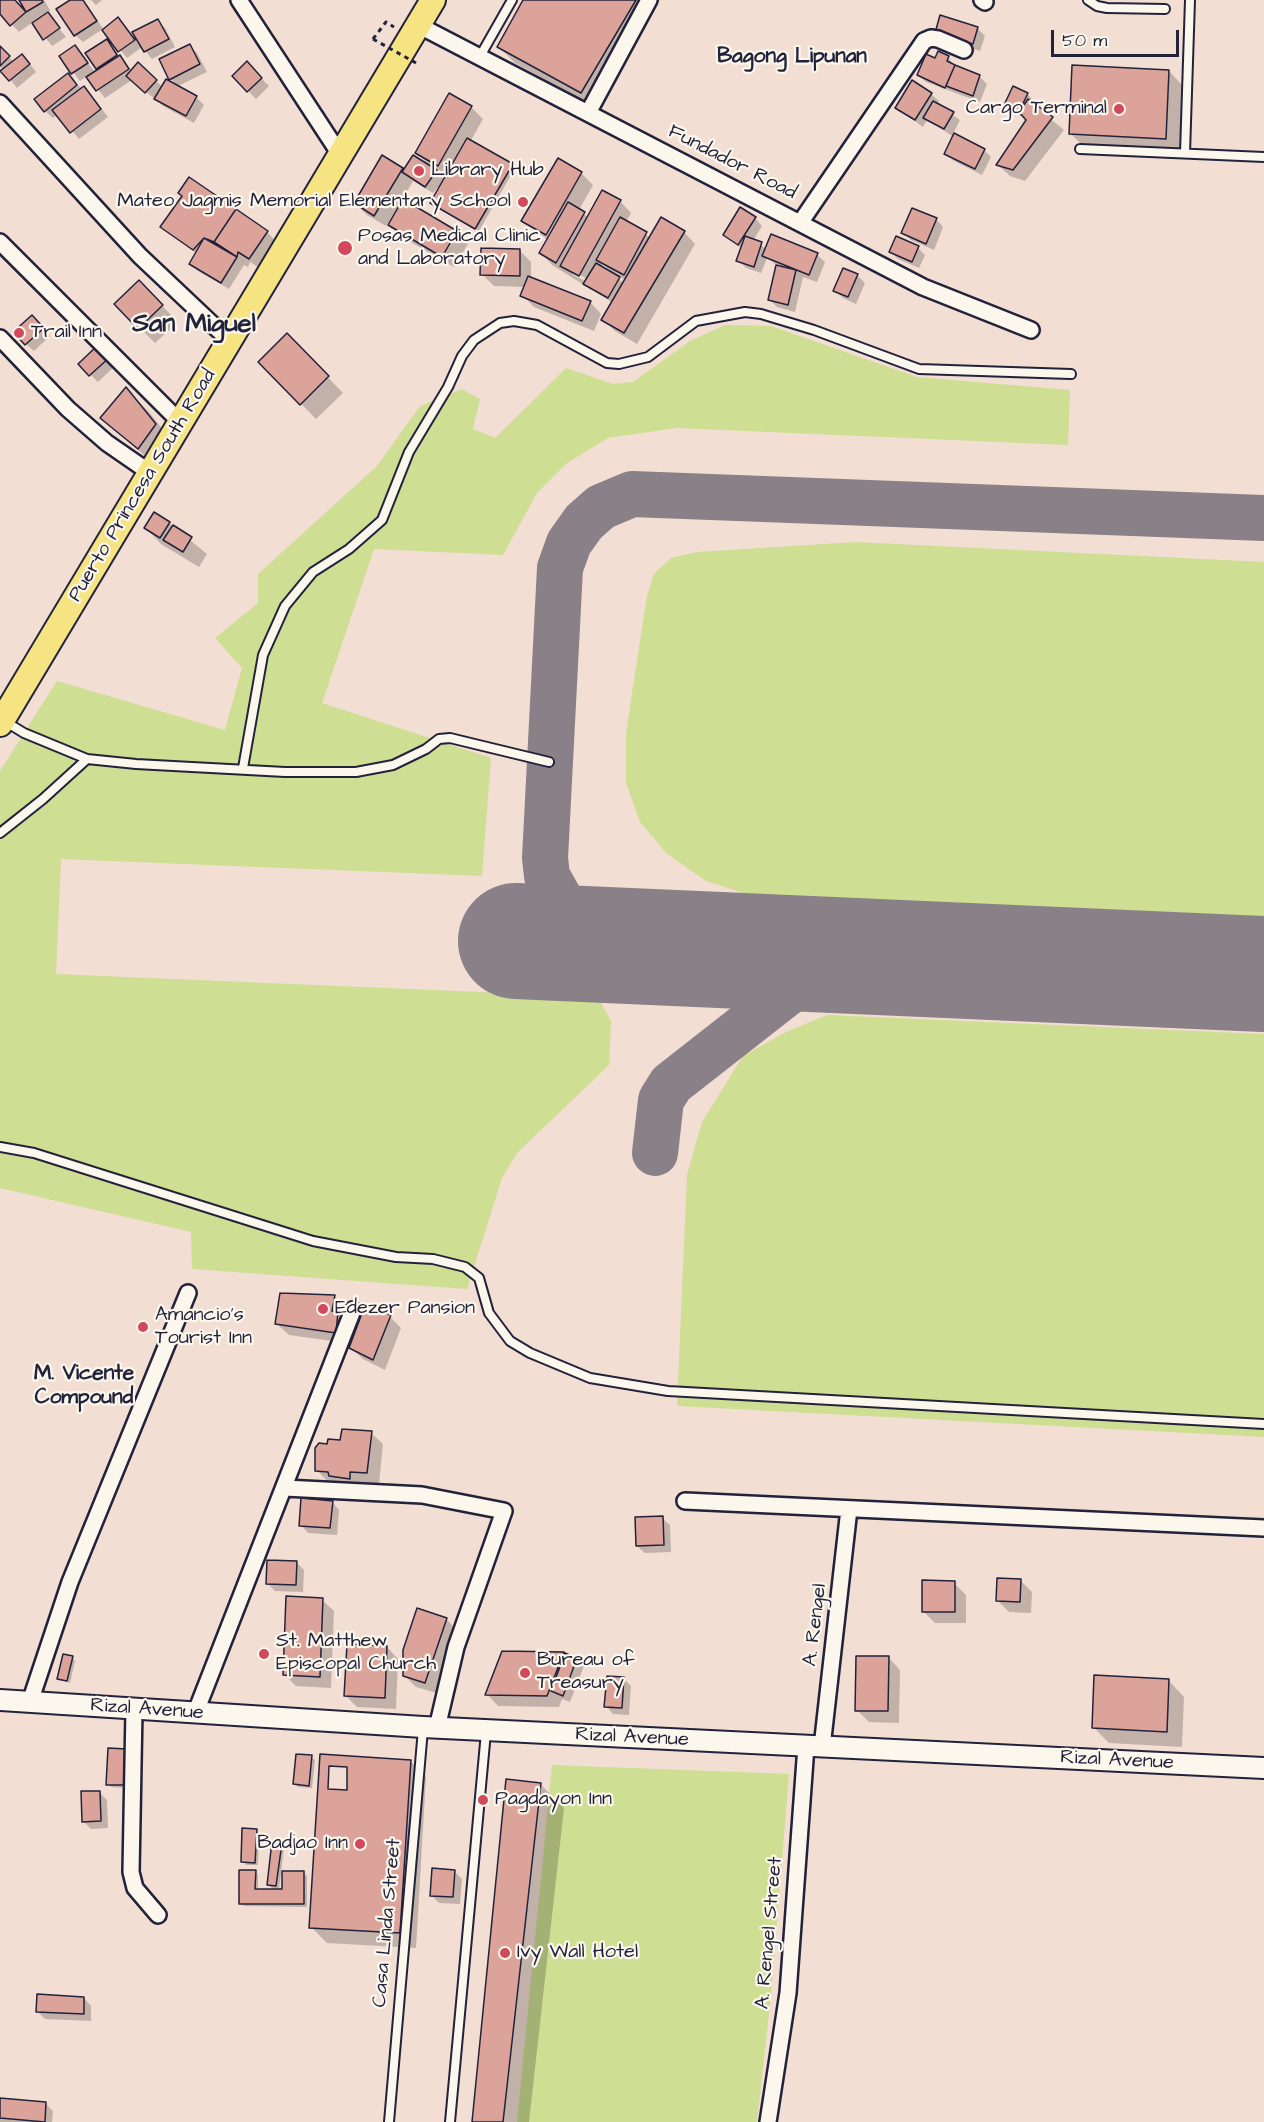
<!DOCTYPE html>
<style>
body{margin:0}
#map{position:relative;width:1264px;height:2122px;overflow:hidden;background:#f2ded3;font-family:"Architects Daughter",sans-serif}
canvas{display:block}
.scale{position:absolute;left:1051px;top:30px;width:128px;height:27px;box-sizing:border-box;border:3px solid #22223b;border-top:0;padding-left:8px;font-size:18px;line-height:21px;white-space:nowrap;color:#22223b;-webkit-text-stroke:4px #fbf7ec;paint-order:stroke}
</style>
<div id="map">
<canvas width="1264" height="2122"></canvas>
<div class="scale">50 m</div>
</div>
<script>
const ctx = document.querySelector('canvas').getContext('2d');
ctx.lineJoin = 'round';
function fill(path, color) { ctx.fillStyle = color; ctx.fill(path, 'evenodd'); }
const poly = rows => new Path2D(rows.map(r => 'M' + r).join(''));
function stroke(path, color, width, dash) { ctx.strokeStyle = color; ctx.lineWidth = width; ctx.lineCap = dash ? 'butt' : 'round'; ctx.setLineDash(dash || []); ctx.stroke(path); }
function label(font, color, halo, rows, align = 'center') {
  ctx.font = font + ' "Architects Daughter",sans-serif'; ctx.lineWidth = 4.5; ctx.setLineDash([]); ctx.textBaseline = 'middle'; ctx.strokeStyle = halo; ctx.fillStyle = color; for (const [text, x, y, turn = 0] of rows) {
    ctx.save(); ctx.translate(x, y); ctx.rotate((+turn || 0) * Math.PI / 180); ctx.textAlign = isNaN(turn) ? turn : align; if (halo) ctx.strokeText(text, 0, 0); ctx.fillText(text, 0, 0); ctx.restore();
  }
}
fill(poly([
 [725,325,771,326,917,377,1070,390,1068,445,676,428,608,438,567,463,537,493,503,555,374,549,322,703,491,758,482,876,61,859,56,974,598,997,611,1021,609,1065,517,1153,502,1178,467,1289,192,1269,191,1232,0,1188,0,771,57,681,225,730,242,668,215,638,258,603,258,574,377,466,420,406,462,389,480,399,473,429,495,438,566,368,613,384,633,382,690,341],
 [856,542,1264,562,1264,917,753,896,706,881,666,853,640,822,626,783,626,734,633,686,647,596,654,574,671,558,697,552],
 [827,1015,1264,1034,1264,1437,677,1406,687,1175,702,1122,743,1056,788,1031],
 [552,1765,789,1774,771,1996,757,2122,517,2122]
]), '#cede92');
fill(poly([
 [0,0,15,0,25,12,20,0,44,0,50,10,46,13,66,37,52,46,33,22,19,32,0,12],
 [73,0,83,0,104,30,118,19,140,46,158,20,165,28,175,47,152,59,142,47,127,58,103,29,83,42,75,35],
 [91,0,102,0,96,5],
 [525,0,660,0,597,108,515,63,499,47],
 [977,28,985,36,980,51,944,40],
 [107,41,132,71,156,81,163,87,196,97,204,105,194,123,163,106,132,80,105,98,87,76,80,81,61,56,75,47,96,73,99,70,97,68],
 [190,46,197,53,207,72,178,86,171,79],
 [0,48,14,62,29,63,36,72,17,88,0,66],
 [948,58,955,66,980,77,987,84,980,102,926,82,918,75],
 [247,64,269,86,256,99,234,76],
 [1169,71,1184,87,1181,154,1086,149,1071,134],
 [75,83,91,95,108,117,79,139,58,114,53,118,45,111],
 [1014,88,1027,94,1035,102,1033,105,1064,130,1025,181,1010,176,998,165,1028,120,1013,112,1006,105],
 [931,94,939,101,937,104,960,120,953,134,984,150,991,157,982,175,954,161,946,153,954,137,927,120,923,127,897,108],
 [450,95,472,108,483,119,470,142,515,168,479,231,432,203,440,188,438,187,433,193,413,181,402,200,456,232,468,244,454,267,402,237,388,223,386,226,367,215,355,203,402,169,404,171,430,166,416,152],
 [434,167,447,175,445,180,433,168],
 [559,160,582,174,593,185,579,210,588,217,620,201,631,213,626,222,651,238,684,232,695,244,637,344,615,331,603,320,613,303,552,265,541,253,548,240,523,221],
 [603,264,612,273,601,268],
 [573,272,586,278,585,281,573,275],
 [616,275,626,280,624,284],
 [755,218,762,226,753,241,767,249,817,255,825,262,817,282,803,277,795,312,777,307,770,300,778,266,767,258,761,273,746,268,738,260,742,249,725,235],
 [936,219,943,227,934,250,911,240,903,233],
 [162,227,267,232,279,244,261,269,250,262,248,267,244,265,229,289,198,271,191,264,197,254],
 [918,248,925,255,919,268,898,259,891,252],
 [519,250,531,262,531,278,590,302,601,314,594,331,534,307,522,295,526,287,494,286,482,274],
 [857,275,865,283,856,304,843,298,835,291],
 [139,282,178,322,155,343,116,304],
 [39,324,50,336,34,351,26,344],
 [287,335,343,393,316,419,260,362],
 [98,347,116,365,98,382,80,364],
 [126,389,149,412,178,449,162,471,102,418],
 [169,523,207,554,199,567,161,544,146,528],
 [334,1297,346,1308,347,1343,289,1335,277,1324],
 [390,1317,401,1328,385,1370,363,1359,351,1348],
 [371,1433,383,1444,379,1484,362,1483,361,1490,343,1487,338,1483,328,1482,317,1470,328,1445],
 [332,1502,339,1510,337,1535,308,1533,301,1525],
 [662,1518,670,1525,671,1552,645,1553,637,1546],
 [297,1563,304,1570,303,1592,275,1591,267,1583],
 [1020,1580,1032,1592,1031,1613,1009,1612,997,1600],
 [954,1583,966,1595,966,1623,935,1623,923,1611],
 [322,1600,334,1611,331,1688,296,1686,285,1675],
 [446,1619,458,1631,437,1693,416,1687,404,1675],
 [387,1647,398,1659,396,1709,357,1707,346,1696],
 [503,1652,564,1653,576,1659,584,1666,570,1702,562,1699,559,1707,498,1706,487,1694],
 [72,1657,75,1661,70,1683,59,1678],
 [889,1658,900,1670,899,1723,869,1722,857,1710],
 [624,1679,631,1686,629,1715,613,1714,606,1706],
 [1169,1681,1184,1697,1182,1747,1109,1743,1093,1727],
 [109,1749,128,1788,111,1787,108,1784],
 [311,1757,315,1760,312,1788,298,1787,295,1784],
 [410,1761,426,1777,416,1948,327,1943,311,1927],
 [541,1785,564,1808,529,2122,474,2122],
 [99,1792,107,1800,108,1828,91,1829,83,1821],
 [256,1830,259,1834,258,1865,246,1865,243,1861],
 [281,1844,284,1847,279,1890,283,1890,303,1873,307,1876,307,1907,244,1906,241,1903,255,1871,258,1875,258,1890,274,1890,268,1885],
 [454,1871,462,1879,460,1904,439,1903,431,1895],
 [84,1998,91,2006,91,2021,45,2019,37,2011],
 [0,2100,46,2104,53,2111,52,2122,0,2122]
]), '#0003');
stroke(poly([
 [638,947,578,922,566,910,547,876,545,858,560,568,569,543,584,522,601,507,632,494,1264,518],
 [655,1153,661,1100,671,1084,800,983,854,956]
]), '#8a8087', 46);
stroke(poly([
 [516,941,1264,974]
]), '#8a8087', 116);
const building = poly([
 [0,0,15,0,26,12,10,26,0,14,0,0],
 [19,0,42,0,43,2,26,12,19,0],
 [70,0,83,0,97,21,74,36,56,9,70,0],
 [523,0,636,0,581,93,497,47,523,0],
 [48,12,60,28,43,40,32,23,48,12],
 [940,15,978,27,973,44,935,33,940,15],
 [118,17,135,40,118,52,102,30,118,17],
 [158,19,169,39,144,52,132,32,158,19],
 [107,39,117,55,96,69,85,53,107,39],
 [190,44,200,64,169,80,159,59,190,44],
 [75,45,88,63,71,74,59,56,75,45],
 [0,46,10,56,0,66,0,46],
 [938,51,949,56,947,61,955,65,945,88,917,75,926,54,935,58,938,51],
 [22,54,30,64,9,81,0,71,22,54],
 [120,55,129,69,96,91,86,77,120,55],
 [247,61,262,78,247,92,232,76,247,61],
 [138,62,157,80,145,93,126,76,138,62],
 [955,65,980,75,973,96,946,86,955,65],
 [1072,65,1169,70,1166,139,1069,134,1072,65],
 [68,73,77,85,44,112,34,99,68,73],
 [166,79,197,96,186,116,154,99,166,79],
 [912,80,932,93,915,120,895,108,912,80],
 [84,86,101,109,70,133,52,110,84,86],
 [1013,86,1028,93,1019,112,1004,105,1013,86],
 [449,93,472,106,438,166,415,153,449,93],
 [1028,99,1053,117,1013,170,996,165,1026,120,1019,112,1028,99],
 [933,101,954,112,944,129,923,118,933,101],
 [954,133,985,149,975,169,944,154,954,133],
 [467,138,513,164,475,229,430,203,467,138],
 [382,155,403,168,374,216,354,203,382,155],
 [413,155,437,170,425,187,402,172,413,155],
 [558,158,582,172,546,235,521,221,558,158],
 [189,177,236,209,214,242,204,238,193,250,160,227,182,196,178,193,189,177],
 [602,190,621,200,579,276,560,266,602,190],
 [403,199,457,231,442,257,388,225,403,199],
 [568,202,585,212,556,263,539,253,568,202],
 [740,207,756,217,738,245,723,235,740,207],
 [912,208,937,218,926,244,901,233,912,208],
 [236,209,268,231,249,259,238,252,237,257,214,242,236,209],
 [620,217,647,232,624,275,596,260,620,217],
 [661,217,685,231,624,333,601,320,661,217],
 [771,234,818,253,809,275,762,256,771,234],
 [745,236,762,242,754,267,736,261,745,236],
 [896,236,919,246,912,262,889,252,896,236],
 [204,238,237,257,221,283,189,264,204,238],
 [481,248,520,249,520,276,480,275,481,248],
 [596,263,620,277,608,298,583,284,596,263],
 [776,265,796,270,788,305,768,300,776,265],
 [843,268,858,274,848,297,833,291,843,268],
 [528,276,591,301,582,321,520,296,528,276],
 [139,280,163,305,138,329,114,304,139,280],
 [32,315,44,328,25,345,13,332,32,315],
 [287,333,329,376,300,405,258,362,287,333],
 [98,345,110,357,89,376,78,364,98,345],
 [126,387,156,424,138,449,100,418,126,387],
 [154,512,170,522,160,538,144,528,154,512],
 [173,525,192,537,183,552,163,540,173,525],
 [280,1293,335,1295,332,1311,338,1312,336,1333,275,1324,280,1293],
 [365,1305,391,1315,373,1360,349,1348,365,1305],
 [342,1429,372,1431,367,1473,350,1472,350,1479,329,1476,328,1472,315,1471,315,1448,319,1443,327,1444,328,1439,340,1440,342,1429],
 [301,1498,333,1501,330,1528,299,1526,301,1498],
 [663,1516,664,1545,636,1546,635,1517,663,1516],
 [267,1560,297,1561,296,1585,266,1584,267,1560],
 [997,1578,1021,1579,1020,1602,996,1601,997,1578],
 [922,1580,955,1581,955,1612,922,1612,922,1580],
 [286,1596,323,1598,320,1677,283,1675,286,1596],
 [417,1608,447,1618,425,1683,403,1676,403,1650,417,1608],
 [347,1644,387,1646,385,1698,344,1696,347,1644],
 [502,1651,564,1652,547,1696,485,1695,502,1651],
 [565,1653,577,1658,563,1696,551,1691,565,1653],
 [63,1654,73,1656,67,1681,57,1679,63,1654],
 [856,1656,889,1656,888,1711,855,1711,856,1656],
 [1094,1675,1169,1679,1167,1732,1092,1728,1094,1675],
 [607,1676,624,1677,622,1708,604,1707,607,1676],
 [108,1748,127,1749,125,1785,106,1785,108,1748],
 [296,1754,312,1755,309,1786,293,1784,296,1754],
 [320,1754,411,1760,400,1933,309,1928,320,1754],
 [329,1766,347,1767,347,1790,328,1789,329,1766],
 [506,1779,541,1783,503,2122,472,2122,506,1779],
 [81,1791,100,1791,101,1821,82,1822,81,1791],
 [242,1828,257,1829,255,1863,241,1862,242,1828],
 [272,1841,282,1843,276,1886,267,1885,272,1841],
 [432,1868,455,1870,453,1897,430,1896,432,1868],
 [239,1870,256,1870,255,1889,282,1889,282,1871,304,1871,304,1904,239,1904,239,1870],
 [37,1994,84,1997,84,2014,36,2012,37,1994],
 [0,2098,46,2102,45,2122,0,2118,0,2098]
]);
fill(building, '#dca39a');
stroke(building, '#22223b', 1.5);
const service = poly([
 [1088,0,1097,6,1107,8,1165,9],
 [479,58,512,0],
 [1080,149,1264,157],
 [1185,153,1190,0],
 [6,722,24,733,87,759,136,764,285,772,356,772,393,765,426,749,439,739,450,738,549,762],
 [243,768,263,655,285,606,313,572,349,549,382,520,409,452,448,387,462,356,474,340,500,323,514,321,537,325,607,363,619,364,648,357,696,321,745,312,761,314,814,330,919,369,1071,374],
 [0,833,43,799,87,759],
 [0,1147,34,1153,313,1241,396,1257,433,1259,465,1267,479,1278,489,1313,510,1341,530,1353,590,1378,668,1391,1264,1424],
 [389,2122,423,1729],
 [450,2122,486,1732]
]);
const minor = poly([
 [239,0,341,156],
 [982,0,985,2],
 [418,25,923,287,1031,330],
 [0,103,140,256,230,341],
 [588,113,649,0],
 [800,223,924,41,931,38,938,39,964,50],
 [0,242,180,422],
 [0,338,68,409,107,443,149,472],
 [285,1488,422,1495,504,1511,456,1647,437,1728],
 [685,1501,1264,1528],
 [30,1702,70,1582,188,1293],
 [134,1710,131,1872,135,1888,158,1915],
 [195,1714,353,1310],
 [822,1747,849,1509],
 [768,2122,788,1993,806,1746]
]);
const tertiary = poly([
 [0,1700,423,1727,1264,1768]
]);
const primary = poly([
 [0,724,433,0]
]);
stroke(service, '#22223b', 12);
stroke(minor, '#22223b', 20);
stroke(tertiary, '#22223b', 24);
stroke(primary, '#22223b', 28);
stroke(poly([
 [373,39,386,22,394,27]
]), '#22223b', 3, [4.5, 4.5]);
stroke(service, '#fbf7ec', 8);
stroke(minor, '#fbf7ec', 15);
stroke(tertiary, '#fbf7ec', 20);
stroke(primary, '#f6e381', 24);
stroke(poly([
 [373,39,416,63]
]), '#22223b', 3, [4.5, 4.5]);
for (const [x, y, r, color] of [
 [1119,109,6,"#d1495b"],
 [419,171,6,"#d1495b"],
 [523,202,6,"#d1495b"],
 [345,248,8,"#d1495b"],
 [19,333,6,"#d1495b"],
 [323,1309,6,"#d1495b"],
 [143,1327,6,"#d1495b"],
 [264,1654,6,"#d1495b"],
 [525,1673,6,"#d1495b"],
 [483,1800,6,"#d1495b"],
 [360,1844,6,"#d1495b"],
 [505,1953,6,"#d1495b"]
]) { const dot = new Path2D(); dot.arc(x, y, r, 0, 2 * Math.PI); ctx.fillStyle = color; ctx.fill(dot); stroke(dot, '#fbf7ec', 2); }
label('20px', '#22223b', '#fbf7ec', [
 ["Cargo Terminal",1107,109,"right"],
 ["Library Hub",431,171],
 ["Mateo Jagmis Memorial Elementary School",511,202,"right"],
 ["Posas Medical Clinic",358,237],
 ["and Laboratory",358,260],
 ["Trail Inn",31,333],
 ["Edezer Pansion",335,1309],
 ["Amancio's",155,1316],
 ["Tourist Inn",155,1339],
 ["St. Matthew",276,1642],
 ["Episcopal Church",276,1665],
 ["Bureau of",537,1661],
 ["Treasury",537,1684],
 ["Pagdayon Inn",495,1800],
 ["Badjao Inn",348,1844,"right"],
 ["Ivy Wall Hotel",517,1953]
], 'left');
label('20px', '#22223b', '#fbf7ec', [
 ["Fundador Road",732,163,27],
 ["Puerto Princesa South Road",143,486,-59],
 ["A. Rengel",816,1625,-83],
 ["Rizal Avenue",147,1710,4],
 ["Rizal Avenue",632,1738,3],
 ["Rizal Avenue",1117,1761,3],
 ["Casa Linda Street",388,1923,-85],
 ["A. Rengel Street",770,1933,-85]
]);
label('bold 21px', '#22223b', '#fbf7ec', [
 ["Bagong Lipunan",792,58],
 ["M. Vicente",84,1375],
 ["Compound",84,1399]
]);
label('bold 26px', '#22223b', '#fbf7ec', [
 ["San Miguel",194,326]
]);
</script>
